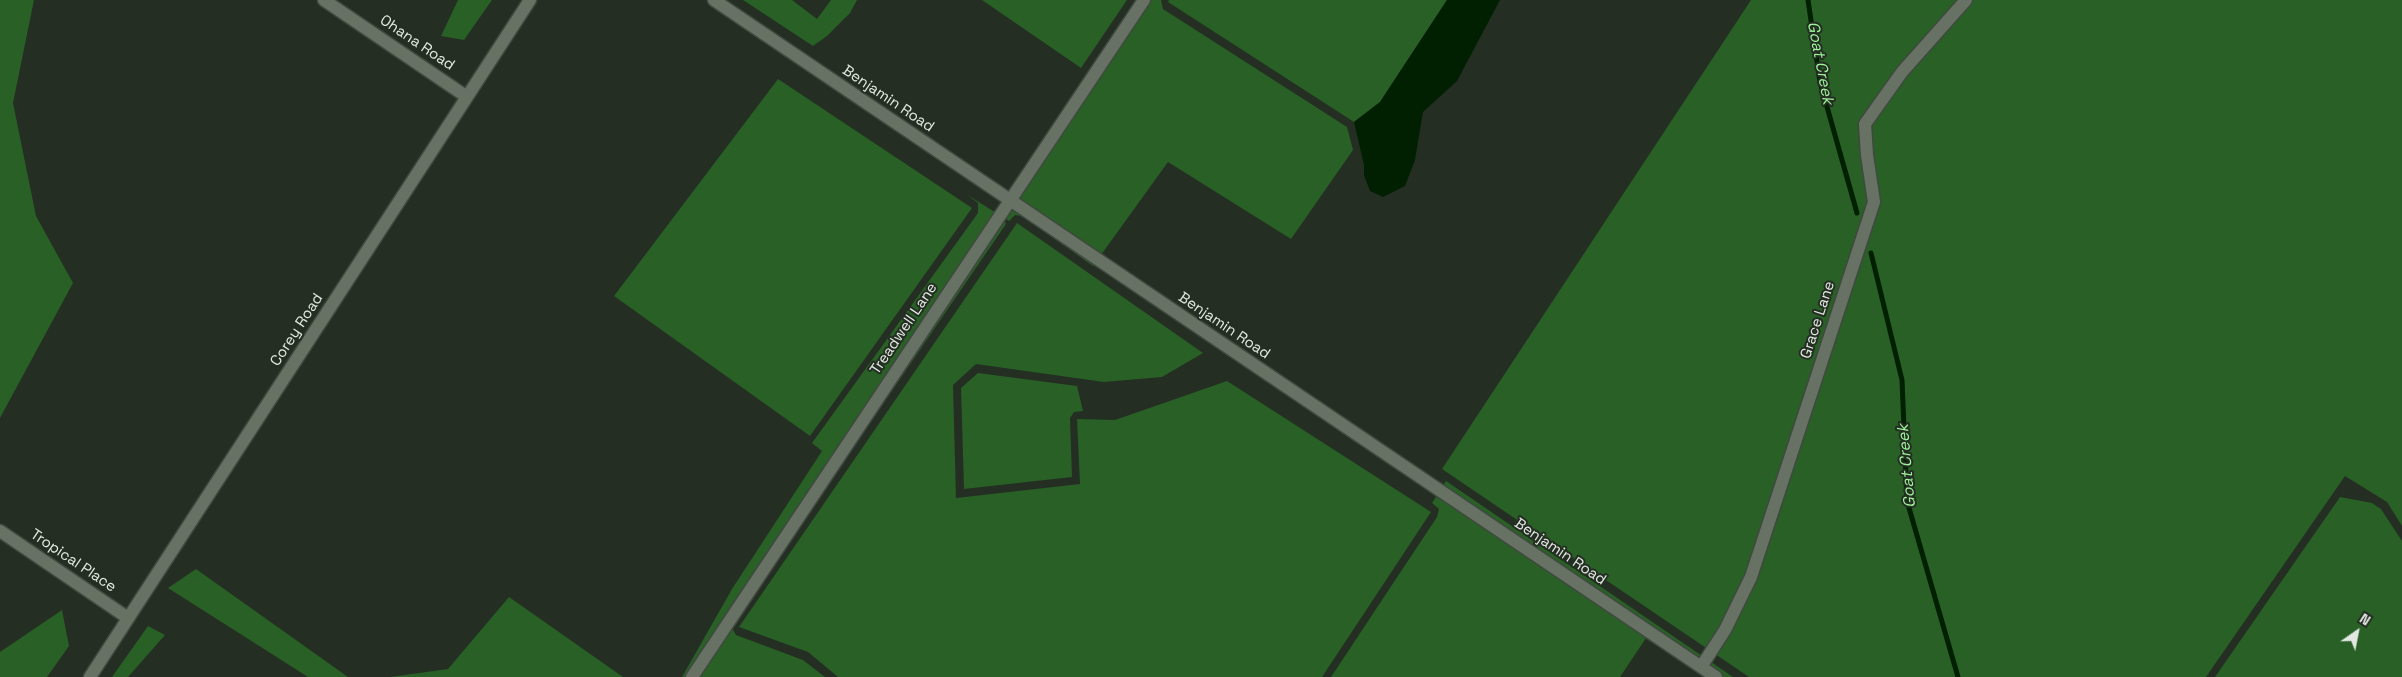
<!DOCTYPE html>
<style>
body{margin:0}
#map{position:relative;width:2402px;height:677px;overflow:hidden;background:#242e23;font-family:"Space Grotesk",sans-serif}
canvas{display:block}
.north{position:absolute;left:2332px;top:607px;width:50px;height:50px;-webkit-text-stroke:4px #242e23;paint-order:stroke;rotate:33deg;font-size:14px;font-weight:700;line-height:20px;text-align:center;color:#e3e9e2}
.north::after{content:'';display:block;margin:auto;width:18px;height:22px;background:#e3e9e2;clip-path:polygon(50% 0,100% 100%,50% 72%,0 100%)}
</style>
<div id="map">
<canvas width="2402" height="677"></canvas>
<div class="north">N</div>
</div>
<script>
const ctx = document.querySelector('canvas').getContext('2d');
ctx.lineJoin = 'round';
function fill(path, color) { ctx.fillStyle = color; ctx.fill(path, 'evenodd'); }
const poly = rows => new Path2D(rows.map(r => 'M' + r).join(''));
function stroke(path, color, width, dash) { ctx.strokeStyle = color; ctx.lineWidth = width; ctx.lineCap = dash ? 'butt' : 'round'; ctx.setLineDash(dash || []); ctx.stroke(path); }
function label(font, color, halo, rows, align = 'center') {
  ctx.font = font + ' "Space Grotesk",sans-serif'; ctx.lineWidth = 4; ctx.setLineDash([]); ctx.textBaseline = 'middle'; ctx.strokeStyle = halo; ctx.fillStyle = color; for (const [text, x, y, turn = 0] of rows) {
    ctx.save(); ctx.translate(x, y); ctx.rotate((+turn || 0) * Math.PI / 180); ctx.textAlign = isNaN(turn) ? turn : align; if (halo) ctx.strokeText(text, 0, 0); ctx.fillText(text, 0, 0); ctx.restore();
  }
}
fill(poly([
 [0,0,34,0,13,103,36,216,73,283,0,418],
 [458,0,492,0,464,40,441,36],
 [743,0,792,0,817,19,831,0,857,0,850,13,827,36,813,46],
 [982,0,1127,0,1081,68],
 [1138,0,1161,0,1163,9,1347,127,1353,150,1291,239,1168,162,1093,266,1022,216,1015,215,1009,221,1003,217,1006,224,733,623,732,628,736,635,803,660,825,677,682,677,732,589,822,451,812,443,978,213,978,203,966,194,1001,216],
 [1169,0,1447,0,1380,102,1354,122,1168,2],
 [1751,0,2402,0,2402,526,2387,502,2345,476,2206,677,1749,677,1442,469],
 [778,79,972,208,810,436,614,296],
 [1017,223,1203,353,1162,377,1104,382,976,364,953,385,956,498,1080,484,1077,419,1115,420,1227,381,1431,512,1322,677,838,677,808,652,739,627],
 [978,373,1077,386,1083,411,1074,412,1070,418,1072,477,964,489,961,388],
 [1446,481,1733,677,1709,677,1646,638,1620,677,1331,677,1437,517,1439,509,1432,503],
 [2340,497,2372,503,2381,509,2402,541,2402,677,2215,677],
 [196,569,348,677,308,677,168,588],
 [509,597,623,677,390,677,448,669],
 [62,610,69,646,47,677,0,677,0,652],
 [148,626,165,635,128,677,112,677]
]), '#286026');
fill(poly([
 [1447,0,1500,0,1457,81,1423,112,1415,160,1405,186,1383,197,1370,191,1364,175,1364,165,1354,122,1380,102]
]), '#002001');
stroke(poly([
 [1808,0,1820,82,1857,213],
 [1871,253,1902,380,1907,501,1958,677]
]), '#002001', 5);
const minor = poly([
 [324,0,467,97],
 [714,0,1716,677],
 [0,531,128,618],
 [1701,667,1725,630,1751,577,1874,202,1867,155,1865,124,1902,72,1966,0],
 [90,677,530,0],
 [692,677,1144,0]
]);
stroke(minor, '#40493f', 15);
stroke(minor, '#677265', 12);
label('15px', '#e3e9e2', '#242e23', [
 ["Ohana Road",417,43,34],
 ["Benjamin Road",888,99,34],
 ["Grace Lane",1818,320,-72],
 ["Benjamin Road",1224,326,34],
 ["Treadwell Lane",904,329,-56],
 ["Corey Road",297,330,-57],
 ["Benjamin Road",1560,552,34],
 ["Tropical Place",73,561,34]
]);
label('italic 16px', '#9ef499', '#242e23', [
 ["Goat Creek",1820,63,79],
 ["Goat Creek",1907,466,-95]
]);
</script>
